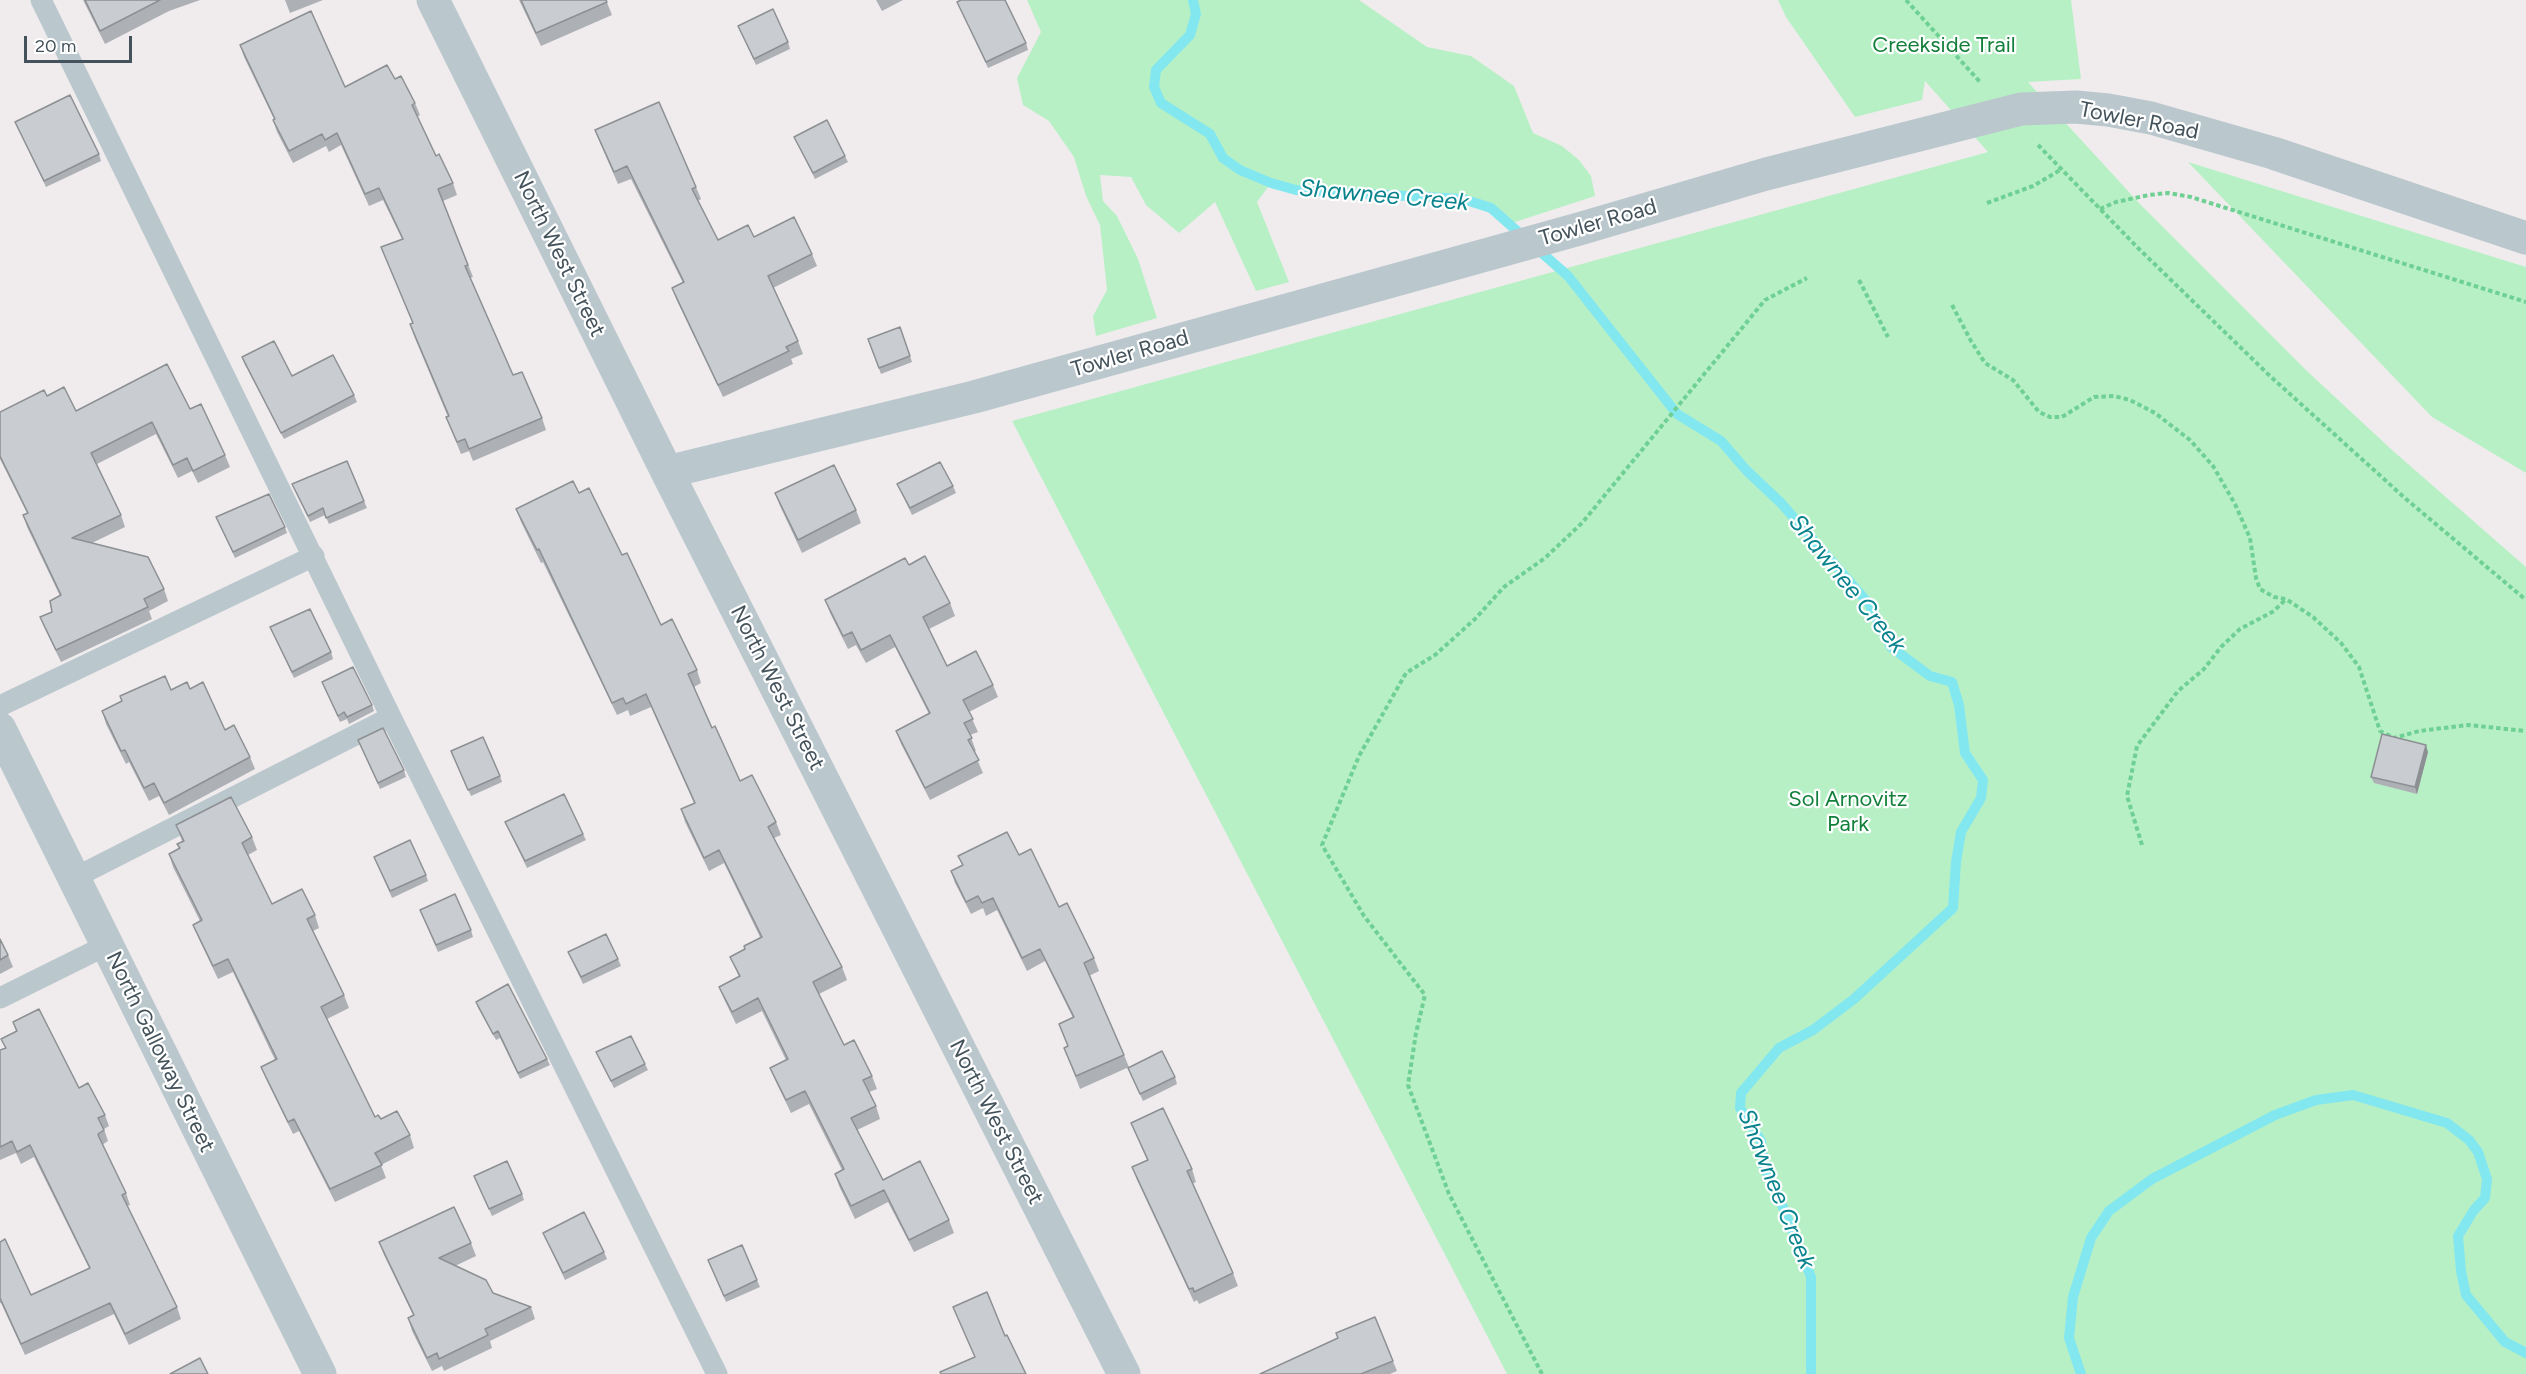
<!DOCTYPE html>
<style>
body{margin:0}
#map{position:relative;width:2526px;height:1374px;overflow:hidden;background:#f0eced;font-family:Figtree,sans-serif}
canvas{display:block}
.scale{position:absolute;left:24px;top:36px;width:108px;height:27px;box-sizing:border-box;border:3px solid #44535b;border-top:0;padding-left:8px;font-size:18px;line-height:21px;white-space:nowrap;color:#44535b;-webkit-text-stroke:4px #fff;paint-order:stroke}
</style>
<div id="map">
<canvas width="2526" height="1374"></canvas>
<div class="scale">20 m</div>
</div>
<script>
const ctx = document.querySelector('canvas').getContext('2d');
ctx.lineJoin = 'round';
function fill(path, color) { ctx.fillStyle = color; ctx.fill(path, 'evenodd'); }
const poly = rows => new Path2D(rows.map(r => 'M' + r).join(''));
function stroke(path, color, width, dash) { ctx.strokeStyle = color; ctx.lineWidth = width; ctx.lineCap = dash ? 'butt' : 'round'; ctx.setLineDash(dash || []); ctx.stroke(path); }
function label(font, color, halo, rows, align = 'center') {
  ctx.font = font + ' Figtree,sans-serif'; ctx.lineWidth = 4.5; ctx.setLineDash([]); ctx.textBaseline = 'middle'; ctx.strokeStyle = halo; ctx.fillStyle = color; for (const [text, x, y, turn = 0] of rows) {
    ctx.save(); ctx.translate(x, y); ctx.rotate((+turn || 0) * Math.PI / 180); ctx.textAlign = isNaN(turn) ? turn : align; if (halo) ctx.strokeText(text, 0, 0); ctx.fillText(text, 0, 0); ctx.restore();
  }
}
fill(poly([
 [1027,0,1359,0,1427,47,1471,56,1514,86,1533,133,1562,146,1579,160,1591,176,1595,196,1509,224,1491,208,1463,199,1296,190,1271,183,1257,202,1289,282,1256,291,1215,202,1179,233,1146,205,1131,177,1100,175,1103,201,1117,216,1138,259,1157,318,1096,336,1093,316,1107,290,1100,225,1086,196,1074,157,1049,121,1023,105,1017,78,1041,32],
 [1778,0,2071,0,2081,79,2028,82,2140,204,2307,371,2392,450,2526,567,2526,1374,1507,1374,1012,421,1988,152,1925,81,1922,100,1855,117,1786,17],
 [2188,162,2526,267,2526,473,2432,417]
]), '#b8f0c6');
stroke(poly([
 [1193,0,1196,14,1190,35,1156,70,1154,87,1161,103,1210,134,1223,158,1240,170,1271,183,1296,190,1463,199,1491,208,1568,276,1677,414,1721,441,1747,471,1781,503,1869,604,1891,647,1930,676,1952,682,1959,705,1965,753,1983,780,1981,798,1961,832,1956,862,1953,908,1854,999,1813,1030,1779,1048,1741,1093,1740,1108,1761,1141,1764,1168,1774,1185,1811,1277,1811,1374],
 [2081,1374,2069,1338,2073,1297,2091,1238,2109,1211,2152,1179,2275,1115,2316,1100,2353,1095,2447,1123,2469,1140,2478,1152,2487,1179,2485,1198,2474,1210,2458,1236,2461,1271,2466,1295,2505,1342,2526,1353]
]), '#83e7ef', 10);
stroke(poly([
 [1906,0,1980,82],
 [2038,145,2138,248,2270,376,2406,499,2526,600],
 [1987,203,2033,186,2062,169],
 [2100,209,2116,202,2149,195,2168,193,2191,197,2526,302],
 [1859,280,1888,337],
 [1952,305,1971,341,1985,363,2013,380,2039,412,2050,417,2062,417,2094,397,2114,396,2130,400,2155,413,2190,440,2213,466,2235,504,2250,538,2256,578,2260,589,2274,597,2286,599,2313,617,2341,643,2359,667,2380,731,2394,738,2419,731,2468,725,2526,731],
 [2142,845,2127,796,2137,746,2178,691,2204,669,2221,647,2240,629,2274,611,2286,599],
 [1542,1374,1449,1194,1408,1085,1416,1033,1425,995,1364,916,1322,845,1359,756,1406,673,1435,655,1475,619,1504,587,1545,558,1582,523,1765,300,1807,278]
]), '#6fd093', 4, [4.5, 3]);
stroke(poly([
 [41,0,391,717,717,1374],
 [0,706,314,556],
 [74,878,391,717],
 [0,998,107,945]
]), '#bac7cd', 21);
stroke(poly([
 [433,0,667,472,1124,1374],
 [667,472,974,397,1579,229,1766,174,2021,109,2076,107,2108,110,2151,118,2273,153,2526,238],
 [0,729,320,1374]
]), '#bac7cd', 33);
fill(poly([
 [83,0,200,0,169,11,105,44],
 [285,0,323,0,290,13],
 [519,0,606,0,612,15,541,46],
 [876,0,903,0,882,11],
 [957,2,1026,43,1028,50,988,68],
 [738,26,788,42,790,49,756,65],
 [240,45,345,87,395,79,415,103,420,115,417,117,436,156,453,183,457,195,443,201,473,277,470,278,513,375,542,418,546,430,473,461,469,451,461,454,446,417,448,417,414,336,410,324,413,323,381,247,402,239,383,200,369,206,341,145,329,152,326,146,293,163,277,132,273,120,274,119,244,57],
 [15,122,99,154,101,161,46,187],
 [595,130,696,187,701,199,698,201,718,240,754,237,812,254,817,266,773,288,798,341,803,354,791,359,793,364,723,397,677,301,672,288,683,283,631,179,618,184,600,143],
 [794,137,845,156,848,162,815,179],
 [900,327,912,362,881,374,868,339],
 [242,357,292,376,354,395,357,402,284,439,244,363],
 [47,396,76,411,190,409,225,455,230,467,198,483,192,471,178,478,156,434,97,464,121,515,125,527,92,543,164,589,168,601,149,611,152,619,61,662,45,629,40,617,52,612,60,596,27,527,23,515,27,513,0,459,0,412],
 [292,484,364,501,367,508,329,524,325,515,310,522],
 [897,484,953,486,956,493,912,515],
 [579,493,622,555,661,625,697,670,701,683,694,687,712,728,740,781,776,822,781,835,774,838,842,967,847,980,819,994,844,1045,872,1076,877,1089,869,1092,876,1106,880,1119,857,1130,883,1180,949,1220,954,1233,914,1252,888,1202,855,1219,839,1186,835,1174,842,1170,809,1104,791,1113,775,1080,770,1068,786,1060,762,1011,736,1024,724,999,719,987,739,977,730,957,745,949,760,937,724,863,709,871,685,822,681,809,694,803,651,707,630,716,628,710,617,715,543,562,541,563,521,522,516,509],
 [775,493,856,510,861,523,802,553,780,506],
 [216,517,285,527,287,533,235,558],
 [909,565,950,603,955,616,929,629,947,666,993,685,998,697,969,712,978,732,970,735,976,751,974,752,983,773,930,800,901,744,896,731,929,714,895,647,866,663,856,645,848,649,830,613,825,600],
 [270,627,331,652,333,659,294,678],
 [322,682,372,705,374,711,349,724,347,719,340,722],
 [190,689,225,730,250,757,255,769,169,815,159,796,149,801,129,762,126,764,106,724,102,711,122,702,120,696],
 [358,740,404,770,406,777,380,789],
 [451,751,500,776,502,782,471,796],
 [2428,752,2417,794,2374,783,2371,777],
 [505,822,583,834,586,840,527,868],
 [176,825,252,837,257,850,248,855,272,904,315,915,319,928,313,931,344,995,349,1008,327,1019,375,1117,381,1119,410,1135,414,1148,381,1165,386,1178,335,1202,299,1131,293,1134,266,1079,261,1067,275,1060,233,972,218,979,198,937,193,925,200,921,173,867,169,854,179,849,177,844,182,841],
 [1019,855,1059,907,1094,958,1099,971,1089,976,1124,1055,1129,1067,1080,1089,1064,1048,1068,1046,1059,1024,1073,1018,1045,961,1027,971,997,910,986,916,983,908,971,914,955,883,951,871,962,865,958,856],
 [374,857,426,875,428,881,392,898],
 [420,910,471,930,473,937,438,952],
 [0,939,8,955,13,967,0,974],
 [568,952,618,959,621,966,583,984],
 [476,1002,547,1059,550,1065,520,1079,500,1038,496,1040,478,1008],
 [13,1022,79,1088,105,1115,109,1126,104,1129,108,1141,102,1145,126,1193,130,1205,127,1206,177,1307,181,1319,129,1345,114,1314,25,1355,1,1303,0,1303,0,1242,31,1295,89,1268,34,1157,21,1164,16,1153,0,1160,0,1050,5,1048,1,1039,16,1031],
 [596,1052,645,1064,648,1070,614,1088],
 [1128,1068,1175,1077,1177,1084,1143,1101],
 [1131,1123,1192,1169,1196,1182,1192,1184,1233,1273,1238,1286,1199,1304,1197,1300,1194,1302,1137,1180,1132,1167,1147,1160],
 [474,1176,522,1194,524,1200,492,1216],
 [543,1233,604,1252,607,1259,565,1280],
 [379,1242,471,1243,476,1256,455,1266,493,1293,531,1307,535,1319,490,1341,492,1348,444,1371,442,1366,432,1371,412,1331,408,1318,413,1315,384,1255],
 [708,1260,757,1280,760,1287,726,1302],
 [1375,1317,1397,1371,1390,1374,1260,1374,1338,1338]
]), '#adb0b5');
fill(poly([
 [2426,745,2428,752,2417,794,2415,787]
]), '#8d9093');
const building = poly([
 [85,0,160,0,100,31,85,0],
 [521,0,606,0,607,2,536,33,521,0],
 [961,0,1005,0,1026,43,986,62,957,2,961,0],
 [773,9,788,42,754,59,738,26,773,9],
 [311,11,345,87,387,65,395,79,401,76,415,103,412,105,436,156,439,154,453,183,438,189,468,265,465,266,513,375,522,372,542,418,469,449,465,439,457,442,446,417,449,416,410,324,413,323,381,247,403,239,379,188,365,194,337,133,325,140,322,134,289,151,273,120,275,119,240,45,311,11],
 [70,95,99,154,44,181,15,122,70,95],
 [659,102,696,187,692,189,718,240,748,225,754,237,794,217,812,254,768,276,798,341,786,347,789,351,718,385,672,288,684,282,627,166,614,172,595,130,659,102],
 [827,120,845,156,813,173,794,137,827,120],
 [900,327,910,356,879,368,868,339,900,327],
 [274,341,292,376,333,355,354,395,281,433,242,357,274,341],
 [167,364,190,409,201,404,225,455,193,471,187,458,173,465,152,422,91,453,121,515,72,538,148,557,164,589,144,599,148,607,56,650,40,617,52,612,50,601,61,595,23,515,28,513,0,456,0,412,44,390,47,396,64,387,76,411,167,364],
 [347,461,364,501,326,518,323,508,308,516,292,484,347,461],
 [940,462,953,486,910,508,897,484,940,462],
 [834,465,856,510,798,540,775,493,834,465],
 [573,481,579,493,589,488,622,555,627,553,661,625,672,619,697,670,688,674,712,728,715,726,740,781,752,775,776,822,768,827,842,967,813,982,844,1045,854,1040,872,1076,863,1080,876,1106,851,1118,883,1180,920,1161,949,1220,909,1240,884,1190,851,1206,835,1174,844,1169,805,1091,786,1100,770,1068,788,1059,758,998,732,1012,719,987,740,976,730,957,745,949,744,946,762,937,719,850,704,858,681,809,695,803,646,694,626,704,623,698,612,703,539,549,537,550,516,509,573,481],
 [269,494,285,527,233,552,216,517,269,494],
 [925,556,950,603,923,617,947,666,976,651,993,685,963,700,973,719,964,723,972,738,968,740,979,760,925,788,896,731,930,713,890,635,861,650,852,632,843,636,825,600,905,558,909,565,925,556],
 [310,609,331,652,292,672,270,627,310,609],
 [353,667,372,705,347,717,344,712,338,716,322,682,353,667],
 [165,676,171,690,187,682,190,689,203,682,225,730,234,725,250,757,164,803,154,783,144,788,125,750,121,751,102,711,122,701,120,696,165,676],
 [383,728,404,770,378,783,358,740,383,728],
 [2382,734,2426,745,2415,787,2371,777,2382,734],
 [483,737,500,776,468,790,451,751,483,737],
 [564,794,583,834,525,861,505,822,564,794],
 [231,797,252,837,242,843,272,904,302,889,315,915,307,919,344,995,321,1007,375,1117,378,1115,381,1119,397,1111,410,1135,375,1153,382,1165,330,1189,294,1119,288,1122,261,1067,277,1059,228,959,213,966,193,925,202,920,169,854,180,848,177,844,184,841,176,825,231,797],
 [1007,832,1019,855,1031,849,1059,907,1067,903,1094,958,1084,963,1124,1055,1076,1076,1064,1048,1068,1046,1059,1024,1074,1017,1040,949,1022,958,993,898,982,903,978,896,966,902,951,871,963,865,958,856,1007,832],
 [410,840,426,875,390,891,374,857,410,840],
 [455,894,471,930,436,945,420,910,455,894],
 [606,934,618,959,581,977,568,952,606,934],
 [0,939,8,955,0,960,0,939],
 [508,984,547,1059,518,1073,498,1031,493,1034,476,1002,508,984],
 [39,1009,79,1088,88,1083,105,1115,98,1118,104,1130,98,1134,99,1137,126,1193,122,1195,177,1307,125,1334,110,1303,21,1344,0,1298,0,1242,5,1239,31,1295,90,1268,30,1145,17,1152,12,1141,0,1147,0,1050,6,1048,1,1039,17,1031,13,1022,39,1009],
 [631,1036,645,1064,611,1081,596,1052,631,1036],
 [1162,1051,1175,1077,1140,1094,1128,1068,1162,1051],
 [1163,1108,1192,1169,1187,1171,1233,1273,1194,1292,1193,1288,1189,1289,1132,1167,1148,1160,1131,1123,1163,1108],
 [507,1161,522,1194,489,1209,474,1176,507,1161],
 [454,1207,471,1243,439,1258,486,1280,493,1293,531,1307,485,1329,488,1335,439,1359,437,1353,427,1358,408,1318,414,1315,379,1242,454,1207],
 [584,1212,604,1252,563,1273,543,1233,584,1212],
 [742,1245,757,1280,724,1296,708,1260,742,1245],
 [987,1292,1005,1336,1007,1335,1026,1374,941,1374,940,1372,975,1357,953,1307,987,1292],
 [1375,1317,1393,1361,1361,1374,1260,1374,1338,1338,1336,1333,1375,1317],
 [200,1358,208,1374,170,1374,200,1358]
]);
fill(building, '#c9cdd2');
stroke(building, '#8d9093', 1.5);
label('22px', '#127f3a', '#fff', [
 ["Creekside Trail",1944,46],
 ["Sol Arnovitz",1848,800],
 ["Park",1848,825]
]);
label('22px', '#44535b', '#fff', [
 ["Towler Road",2139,121,11],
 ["Towler Road",1598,223,-16],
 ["North West Street",559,254,64],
 ["Towler Road",1130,354,-16],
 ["North West Street",777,688,63],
 ["North Galloway Street",160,1052,64],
 ["North West Street",996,1122,63]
]);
label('italic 24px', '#08838d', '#fff', [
 ["Shawnee Creek",1384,196,5],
 ["Shawnee Creek",1847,584,51],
 ["Shawnee Creek",1776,1189,68]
]);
</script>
